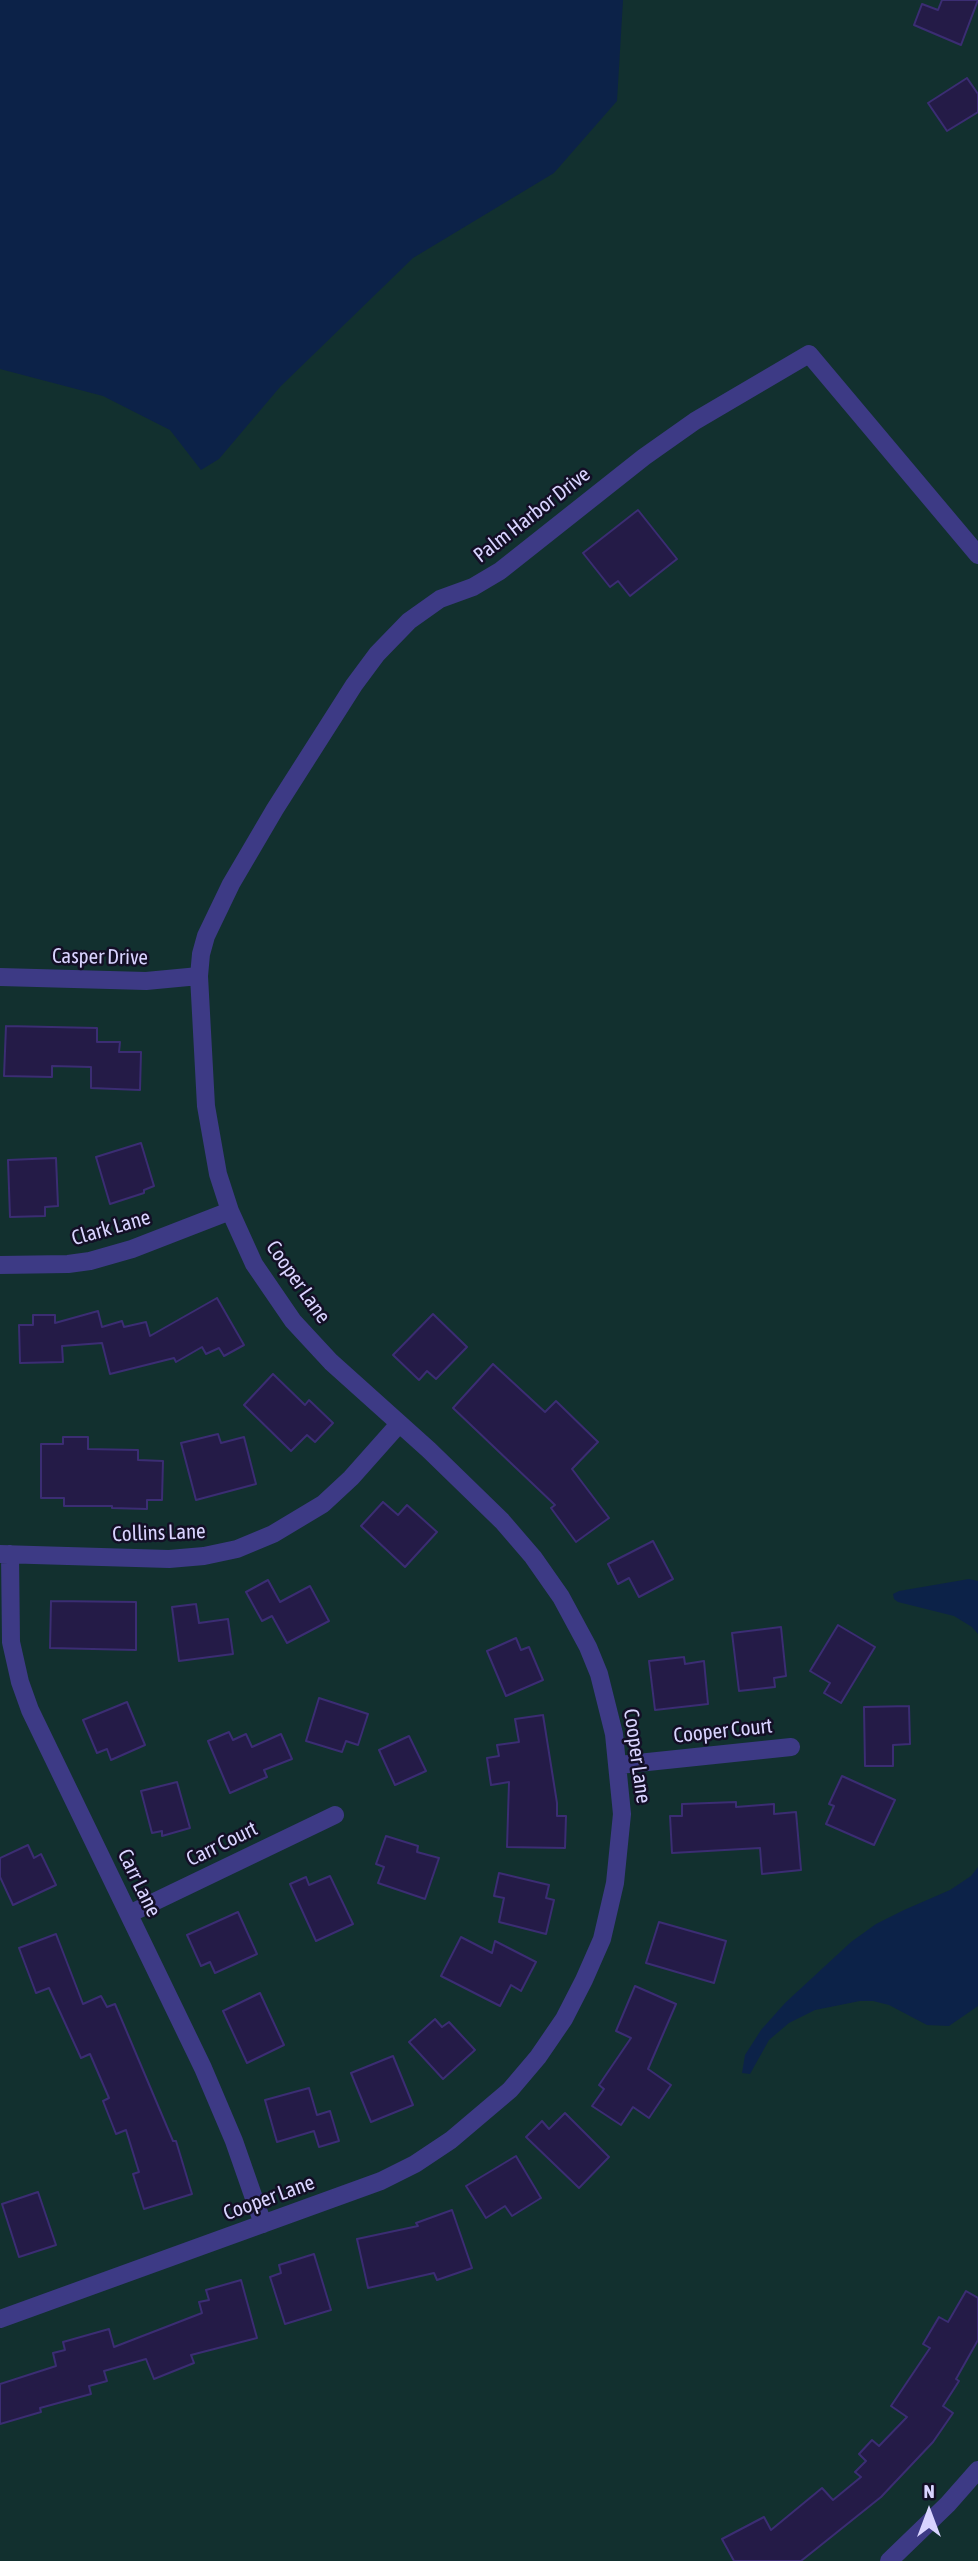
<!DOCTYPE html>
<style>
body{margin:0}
#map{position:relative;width:978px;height:2561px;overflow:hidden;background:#130f26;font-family:"Asap Condensed",sans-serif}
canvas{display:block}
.north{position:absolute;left:894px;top:2477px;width:70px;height:70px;-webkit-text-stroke:5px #130f26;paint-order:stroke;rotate:0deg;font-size:19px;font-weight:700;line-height:28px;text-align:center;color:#d9d4ff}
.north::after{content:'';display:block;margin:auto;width:24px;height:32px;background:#d9d4ff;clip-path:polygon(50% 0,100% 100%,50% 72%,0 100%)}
</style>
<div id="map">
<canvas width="978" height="2561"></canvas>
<div class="north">N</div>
</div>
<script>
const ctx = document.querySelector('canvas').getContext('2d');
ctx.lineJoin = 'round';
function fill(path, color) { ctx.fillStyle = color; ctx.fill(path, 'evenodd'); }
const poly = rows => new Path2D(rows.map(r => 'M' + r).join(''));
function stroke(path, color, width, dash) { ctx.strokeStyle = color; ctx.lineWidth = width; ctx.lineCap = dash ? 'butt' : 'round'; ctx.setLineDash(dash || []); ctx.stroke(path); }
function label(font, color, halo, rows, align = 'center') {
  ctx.font = font + ' "Asap Condensed",sans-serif'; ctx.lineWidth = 5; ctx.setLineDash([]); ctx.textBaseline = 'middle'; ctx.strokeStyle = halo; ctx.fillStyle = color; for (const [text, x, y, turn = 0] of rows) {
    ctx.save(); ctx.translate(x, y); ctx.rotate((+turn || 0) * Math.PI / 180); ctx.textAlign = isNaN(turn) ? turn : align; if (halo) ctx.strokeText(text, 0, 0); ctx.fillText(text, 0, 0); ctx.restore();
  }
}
fill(poly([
 [0,0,978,0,978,2561,0,2561]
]), '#12302f');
fill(poly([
 [0,0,623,0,617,101,554,173,413,258,280,387,219,459,201,470,170,430,103,396,0,369],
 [969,1579,978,1581,978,1634,972,1627,954,1616,898,1602,894,1599,893,1594,899,1591],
 [978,1867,978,2006,949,2026,927,2025,889,2005,873,2001,860,2001,815,2010,789,2023,769,2040,750,2074,742,2073,745,2055,761,2030,785,2003,851,1942,876,1924,904,1910,950,1890,971,1876]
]), '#0c2248');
const building = poly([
 [942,0,978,0,961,45,914,25,922,4,938,10,942,0],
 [967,78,978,94,978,112,947,131,928,103,967,78],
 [638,510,677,559,630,596,618,581,610,587,583,553,638,510],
 [6,1026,97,1028,97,1042,120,1042,119,1052,141,1052,140,1090,91,1088,91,1067,52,1066,52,1077,4,1076,6,1026],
 [141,1143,154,1186,144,1190,144,1193,110,1204,96,1157,141,1143],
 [56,1158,58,1206,45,1207,45,1216,10,1217,8,1160,56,1158],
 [217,1298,244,1345,224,1356,219,1348,206,1354,202,1347,176,1362,174,1358,110,1374,102,1343,62,1346,63,1362,20,1363,19,1325,33,1325,33,1315,55,1315,55,1323,98,1311,102,1327,122,1321,124,1327,146,1322,150,1336,217,1298],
 [433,1314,467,1347,436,1379,427,1371,419,1380,393,1355,433,1314],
 [493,1364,545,1412,556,1401,598,1442,572,1469,609,1518,576,1542,551,1508,555,1505,453,1408,493,1364],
 [273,1374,305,1405,309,1400,333,1423,315,1442,307,1435,291,1451,244,1405,273,1374],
 [218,1434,221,1443,244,1437,256,1484,196,1500,181,1443,218,1434],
 [63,1437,88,1437,88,1449,138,1450,138,1460,163,1461,162,1500,147,1500,147,1509,112,1508,112,1506,64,1506,64,1498,41,1498,41,1444,63,1444,63,1437],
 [383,1502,398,1515,407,1505,437,1532,405,1567,361,1526,383,1502],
 [653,1541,673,1579,639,1597,629,1578,618,1584,608,1564,653,1541],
 [268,1580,280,1602,310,1586,329,1621,287,1643,272,1616,262,1621,246,1592,268,1580],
 [51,1601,136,1602,136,1650,50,1648,51,1601],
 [196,1604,199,1623,228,1619,233,1654,179,1661,172,1607,196,1604],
 [838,1625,875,1647,841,1703,824,1693,830,1683,810,1671,838,1625],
 [781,1627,786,1676,774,1678,775,1687,739,1691,732,1633,781,1627],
 [516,1638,521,1650,529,1647,543,1680,506,1696,487,1651,516,1638],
 [684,1657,685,1664,704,1661,708,1704,655,1710,649,1661,684,1657],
 [319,1698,368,1714,358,1745,346,1741,342,1752,306,1741,319,1698],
 [127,1702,145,1745,111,1760,107,1749,97,1753,83,1720,127,1702],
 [909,1706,910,1744,893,1745,893,1766,865,1766,864,1707,909,1706],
 [543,1715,557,1803,557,1816,566,1816,565,1848,507,1847,509,1782,491,1785,487,1758,499,1756,497,1745,519,1742,515,1719,543,1715],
 [229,1732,233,1740,246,1734,252,1747,281,1734,292,1759,264,1770,267,1777,230,1793,208,1741,229,1732],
 [409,1736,426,1771,395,1785,379,1750,409,1736],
 [842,1776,895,1800,874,1845,826,1824,834,1806,829,1804,842,1776],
 [177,1782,190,1828,162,1836,162,1831,152,1833,141,1791,177,1782],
 [736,1802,736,1807,774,1804,774,1814,796,1812,801,1870,762,1874,760,1848,672,1853,670,1816,682,1816,682,1804,736,1802],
 [386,1836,418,1846,417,1852,439,1858,425,1899,378,1883,384,1867,376,1864,386,1836],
 [28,1845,34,1858,41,1854,56,1885,13,1905,0,1877,0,1858,28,1845],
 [499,1873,549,1885,546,1898,554,1900,546,1934,499,1922,504,1898,494,1896,499,1873],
 [330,1876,353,1924,316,1941,290,1884,306,1877,309,1885,330,1876],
 [238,1912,257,1954,215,1973,210,1962,201,1966,187,1935,238,1912],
 [659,1922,726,1941,714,1983,646,1963,659,1922],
 [56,1934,83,2004,101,1996,107,2007,115,2004,173,2141,176,2141,192,2194,144,2209,133,2174,139,2172,126,2130,116,2134,103,2101,109,2098,90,2054,81,2058,49,1988,36,1993,19,1948,56,1934],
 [461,1937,492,1953,495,1941,536,1962,521,1991,511,1985,500,2006,441,1976,461,1937],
 [635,1986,676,2004,648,2069,671,2085,649,2118,633,2107,621,2125,592,2106,604,2089,599,2085,631,2038,616,2031,635,1986],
 [260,1993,284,2045,247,2063,223,2011,260,1993],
 [435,2019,442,2027,449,2022,475,2050,443,2079,409,2042,435,2019],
 [393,2056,413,2105,371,2122,351,2073,393,2056],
 [309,2088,317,2115,330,2111,339,2141,319,2147,314,2131,277,2142,265,2100,309,2088],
 [565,2113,609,2157,579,2188,526,2137,542,2121,549,2129,565,2113],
 [516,2156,541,2198,512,2216,505,2206,486,2218,466,2186,516,2156],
 [38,2192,56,2245,19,2257,2,2204,38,2192],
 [452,2210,472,2268,437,2280,434,2273,368,2288,357,2239,418,2226,416,2223,452,2210],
 [314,2254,331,2310,285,2324,270,2277,281,2273,279,2265,314,2254],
 [241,2280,257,2338,191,2355,194,2363,154,2379,146,2359,104,2371,107,2381,89,2386,91,2394,40,2408,41,2412,0,2424,0,2384,56,2366,53,2353,65,2350,63,2342,109,2329,114,2347,202,2313,199,2302,209,2300,206,2290,241,2280],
 [966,2291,978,2298,978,2340,956,2379,959,2381,943,2406,953,2413,933,2442,881,2497,801,2561,734,2561,722,2539,764,2517,771,2530,822,2488,833,2500,861,2477,855,2472,866,2461,859,2454,872,2440,879,2446,907,2417,891,2406,930,2348,923,2344,939,2317,948,2322,966,2291]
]);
fill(building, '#241b47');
stroke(building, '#3b2d73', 2);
stroke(poly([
 [0,977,146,981,199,976],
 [0,1265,68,1264,90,1261,132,1249,230,1211],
 [0,1554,169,1559,204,1556,237,1549,273,1534,323,1504,351,1478,399,1424],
 [10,1554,11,1642,20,1682,30,1710,203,2068,234,2141,263,2224],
 [619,1765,791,1747],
 [129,1914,335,1815],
 [0,2319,381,2181,415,2164,451,2140,510,2090,538,2057,564,2019,584,1980,602,1939,615,1883,622,1814,614,1734,599,1674,588,1647,561,1597,533,1557,502,1521,429,1450,331,1362,293,1321,254,1264,230,1211,218,1174,206,1106,199,976,201,954,206,936,231,884,275,809,354,685,377,654,409,621,440,599,473,587,500,571,644,457,695,421,809,354,978,555],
 [889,2561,948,2504,978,2470]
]), '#3d3a85', 18);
label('21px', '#d9d4ff', '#130f26', [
 ["Palm Harbor Drive",532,515,-38],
 ["Casper Drive",100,957,1],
 ["Clark Lane",111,1228,-16],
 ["Cooper Lane",298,1282,55],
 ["Collins Lane",159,1533,-2],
 ["Cooper Court",723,1731,-6],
 ["Cooper Lane",637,1756,82],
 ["Carr Court",222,1844,-26],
 ["Carr Lane",139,1883,64],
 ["Cooper Lane",269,2198,-20]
]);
</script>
